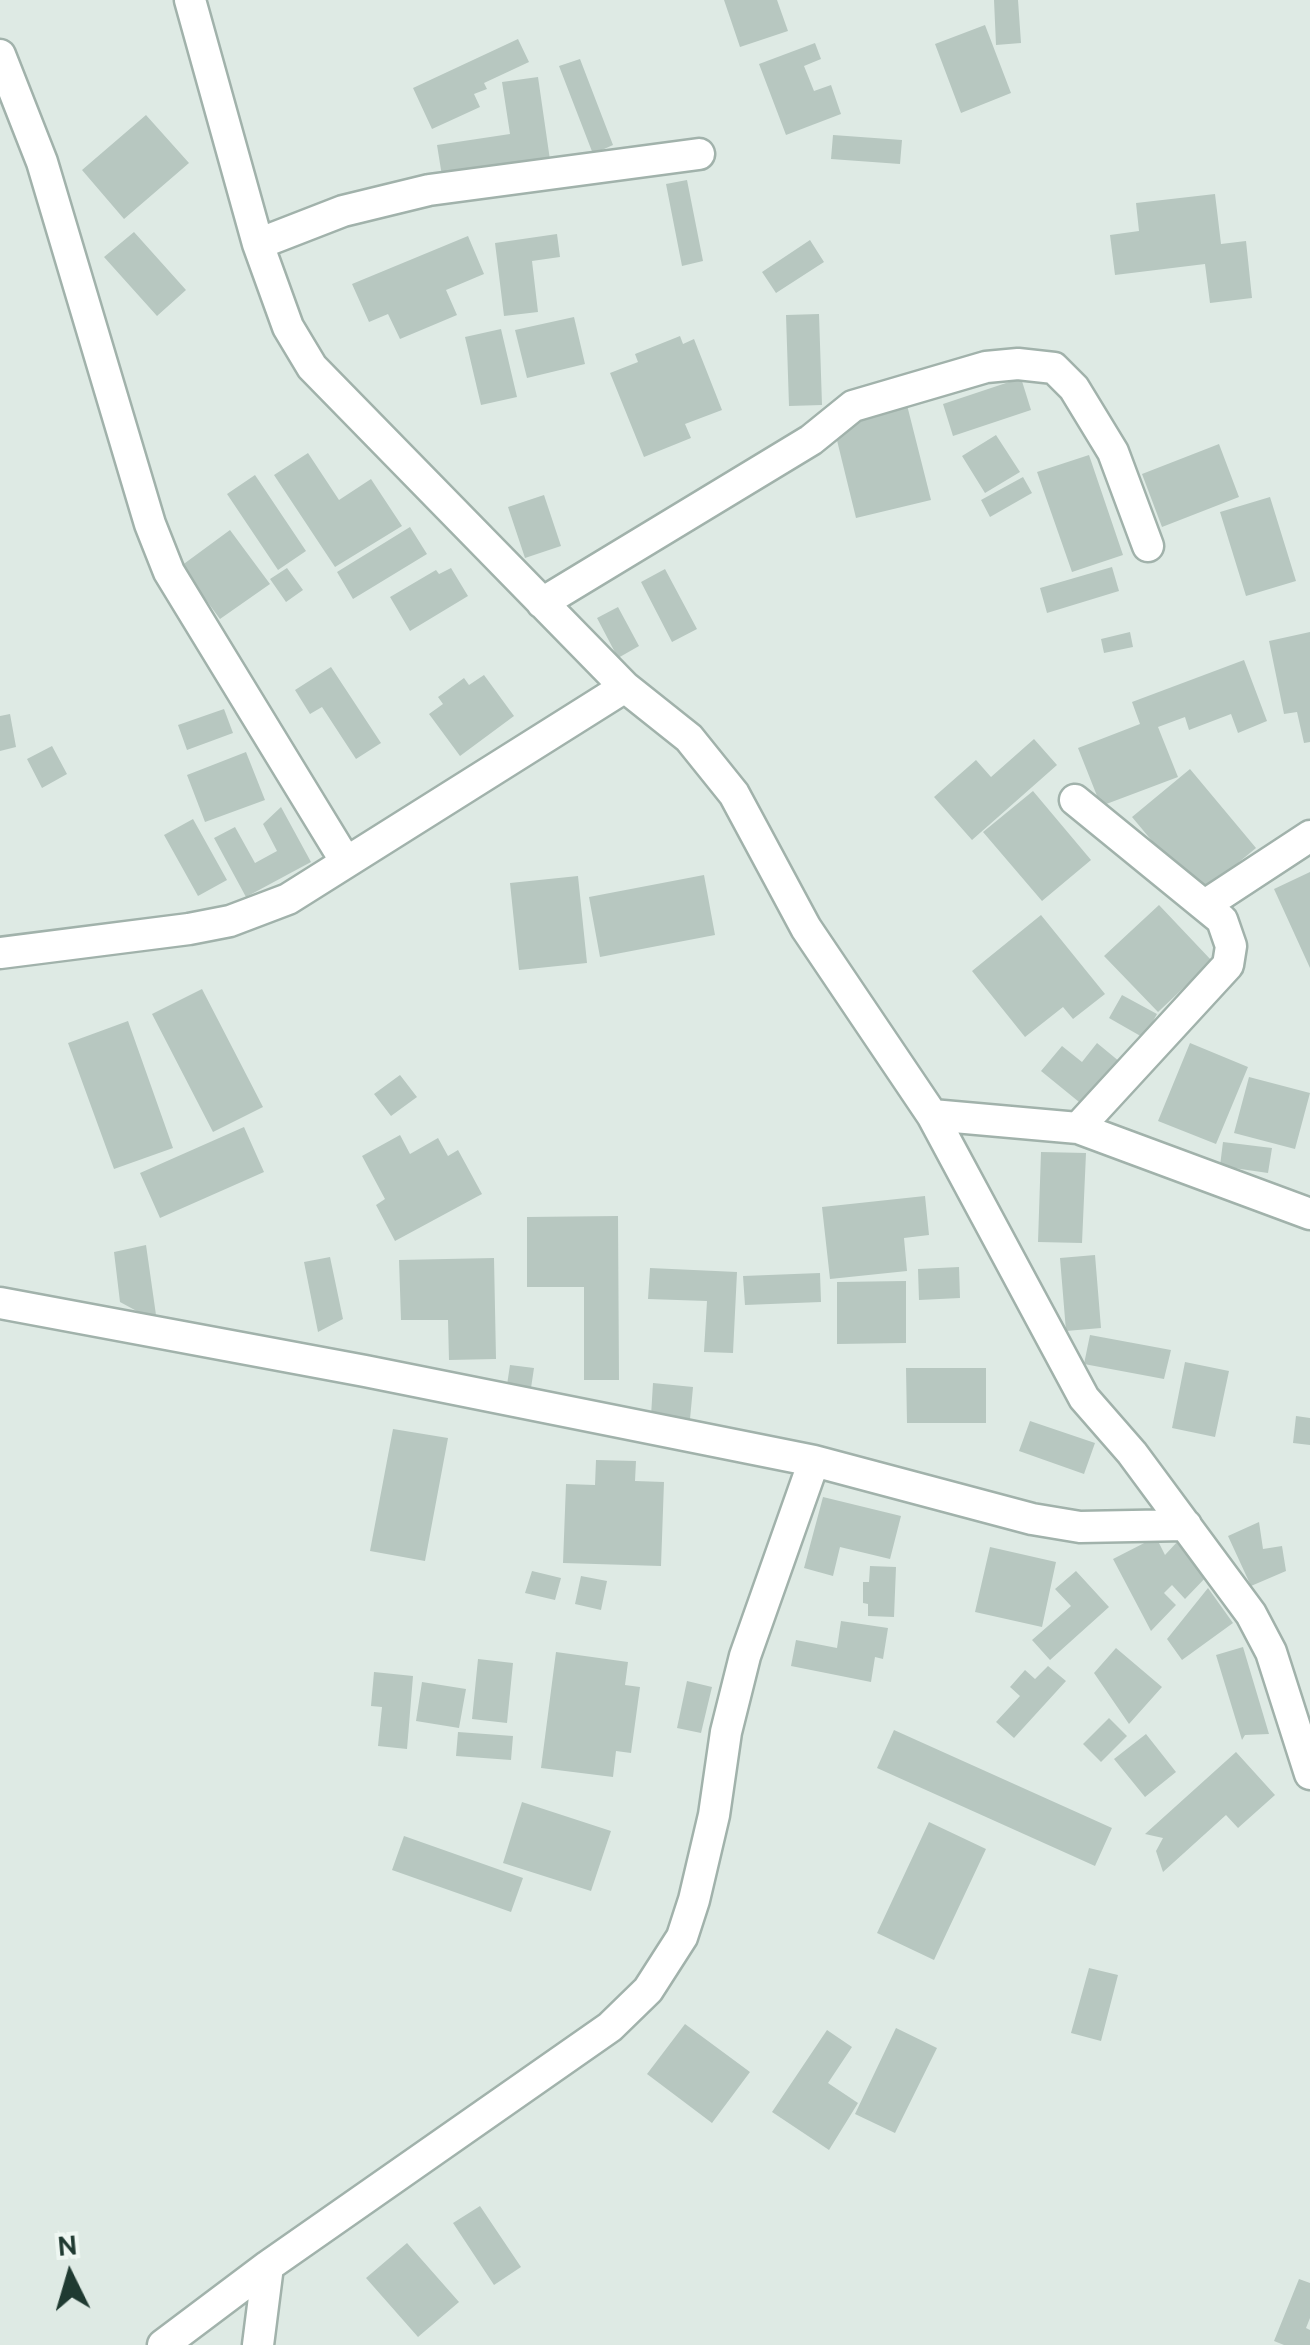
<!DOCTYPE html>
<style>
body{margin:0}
#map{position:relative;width:1310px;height:2345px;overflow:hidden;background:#deeae4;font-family:Cabin,sans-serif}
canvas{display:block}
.north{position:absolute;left:20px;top:2225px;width:100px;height:100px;-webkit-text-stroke:8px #eef7f2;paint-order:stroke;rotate:355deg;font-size:28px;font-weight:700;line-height:40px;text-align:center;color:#1f3a31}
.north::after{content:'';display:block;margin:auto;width:35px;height:45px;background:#1f3a31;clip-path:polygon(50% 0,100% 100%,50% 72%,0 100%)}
</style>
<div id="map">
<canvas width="1310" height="2345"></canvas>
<div class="north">N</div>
</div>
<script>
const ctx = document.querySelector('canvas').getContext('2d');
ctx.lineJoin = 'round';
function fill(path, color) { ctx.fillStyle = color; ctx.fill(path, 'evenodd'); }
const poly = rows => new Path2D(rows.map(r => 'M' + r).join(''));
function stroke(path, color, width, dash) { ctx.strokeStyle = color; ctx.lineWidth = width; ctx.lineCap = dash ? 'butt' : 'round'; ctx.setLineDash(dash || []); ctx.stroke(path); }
fill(poly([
 [724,0,777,0,788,31,740,47],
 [994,0,1018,0,1021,43,996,45],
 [985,25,1011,93,961,113,935,44],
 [518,39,529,62,484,83,487,89,474,94,480,107,432,129,413,88],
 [815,43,821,59,804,66,814,91,831,85,841,114,786,135,759,64],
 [580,59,613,145,593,154,559,66],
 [538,77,550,160,442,176,437,145,510,134,502,82],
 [146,115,189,163,124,219,82,170],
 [833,135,902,140,900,164,831,159],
 [687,180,703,261,682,266,666,184],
 [1215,194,1221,244,1246,241,1252,298,1210,303,1205,264,1115,275,1110,235,1139,231,1136,203],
 [134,232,186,290,157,316,104,257],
 [557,234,560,257,532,261,538,312,504,316,495,243],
 [468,236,484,274,446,290,457,315,400,339,388,314,369,322,352,284],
 [810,240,824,262,776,293,762,272],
 [819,314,822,405,789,406,786,315],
 [574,317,585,364,527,378,515,330],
 [501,329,517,397,481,405,465,337],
 [680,336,683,344,694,339,722,410,685,424,691,438,644,457,610,373,638,362,635,354],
 [1021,378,1031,410,953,436,943,404],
 [907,405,931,500,856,518,833,424],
 [996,435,1020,472,985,493,962,456],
 [1219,444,1239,497,1162,527,1142,474],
 [308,453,339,500,371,479,402,526,335,567,274,475],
 [1089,455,1123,555,1072,572,1037,472],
 [255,475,306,551,278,570,227,494],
 [1023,477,1032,493,990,517,981,500],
 [544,495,561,546,525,558,508,507],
 [1270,497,1296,581,1246,596,1220,512],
 [410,527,427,554,353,599,337,572],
 [230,530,270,584,220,619,181,566],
 [1112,567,1119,591,1047,613,1040,588],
 [287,568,303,590,286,602,270,579],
 [451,568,468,596,410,631,390,597,436,570,439,574],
 [665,569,697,629,672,642,641,582],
 [618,607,639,646,618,658,597,618],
 [1130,632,1133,647,1104,653,1101,639],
 [1310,632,1310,742,1304,743,1297,712,1284,714,1269,641],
 [1244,660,1267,721,1238,733,1231,714,1189,730,1185,717,1158,727,1178,777,1101,806,1078,748,1140,724,1132,702],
 [331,667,381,743,356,759,322,707,310,714,295,690],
 [484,675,514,716,460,756,429,714,443,704,438,697,464,678,469,685],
 [224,709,233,733,187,750,178,725],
 [10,714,16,747,0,751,0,716],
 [1034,739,1057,765,972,840,934,797,976,760,991,777],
 [52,746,67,774,42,788,27,759],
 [246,752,265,800,205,822,187,775],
 [1190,769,1256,848,1198,896,1132,817],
 [1033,791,1091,860,1042,901,983,832],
 [281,807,311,862,246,897,214,838,235,827,255,863,277,851,263,824],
 [193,819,227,880,198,896,164,835],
 [1310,872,1310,968,1274,889],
 [704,875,715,935,600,957,589,897],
 [578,876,587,963,519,970,510,883],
 [1159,905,1212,961,1158,1012,1104,956],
 [1041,915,1105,994,1073,1019,1063,1007,1025,1037,972,971],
 [202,989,263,1107,213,1132,152,1014],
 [1122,995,1157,1014,1144,1038,1109,1018],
 [128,1021,173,1148,114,1169,68,1043],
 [1097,1043,1120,1062,1084,1106,1041,1071,1062,1046,1082,1062],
 [1190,1043,1248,1067,1216,1144,1158,1121],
 [400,1075,417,1097,391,1116,374,1094],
 [1249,1077,1310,1093,1295,1149,1234,1133],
 [244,1127,264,1172,160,1218,140,1173],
 [400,1135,410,1154,438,1138,448,1156,458,1150,482,1194,395,1241,376,1205,385,1199,362,1156],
 [1223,1142,1272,1148,1268,1173,1220,1166],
 [1041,1152,1086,1153,1082,1243,1038,1242],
 [925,1196,929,1235,904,1238,907,1271,830,1279,822,1207],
 [618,1216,619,1380,584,1380,584,1287,527,1287,527,1217],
 [146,1245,157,1322,120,1302,114,1252],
 [1095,1255,1101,1328,1066,1331,1060,1258],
 [330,1257,343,1319,318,1332,304,1262],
 [494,1258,496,1359,449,1360,448,1320,401,1320,399,1260],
 [959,1267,960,1298,919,1300,918,1269],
 [650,1268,737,1272,733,1353,704,1352,707,1301,648,1299],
 [820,1273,821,1302,745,1305,743,1276],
 [906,1281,906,1343,837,1344,837,1282],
 [1090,1335,1171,1350,1164,1379,1084,1364],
 [1185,1362,1229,1371,1215,1437,1172,1428],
 [510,1365,534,1368,531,1388,507,1385],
 [906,1368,986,1368,986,1423,907,1423],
 [653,1383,693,1387,690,1419,651,1416],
 [1296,1416,1310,1418,1310,1445,1293,1443],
 [1030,1421,1095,1443,1084,1474,1019,1451],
 [393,1429,448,1438,425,1561,370,1551],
 [596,1460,636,1461,635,1481,664,1482,661,1566,563,1563,566,1484,595,1485],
 [823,1497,901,1516,890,1559,840,1547,833,1576,804,1568],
 [1259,1522,1263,1549,1282,1546,1286,1571,1251,1586,1228,1536],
 [1156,1537,1165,1555,1178,1541,1210,1573,1185,1599,1172,1585,1164,1593,1176,1605,1151,1631,1113,1559],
 [990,1547,1056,1562,1042,1627,975,1612],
 [870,1566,896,1567,894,1617,868,1616,868,1604,863,1603,863,1582,869,1582],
 [532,1571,561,1578,555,1600,525,1593],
 [1076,1571,1109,1607,1050,1660,1032,1640,1071,1606,1055,1589],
 [581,1576,607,1581,601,1610,575,1604],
 [1208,1588,1233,1623,1182,1660,1167,1639],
 [841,1621,888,1628,883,1659,875,1657,871,1682,791,1666,796,1640,837,1648],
 [1243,1647,1269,1734,1245,1735,1242,1740,1216,1655],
 [1116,1648,1162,1687,1129,1724,1094,1673],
 [556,1652,628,1662,625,1685,640,1687,631,1753,616,1751,613,1777,541,1768],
 [478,1659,513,1663,507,1723,472,1719],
 [1048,1666,1066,1681,1014,1738,996,1722,1020,1696,1010,1687,1025,1670,1035,1679],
 [374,1672,413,1676,407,1749,378,1746,382,1707,371,1706],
 [687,1681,712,1687,701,1733,677,1728],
 [422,1682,466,1689,459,1728,416,1721],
 [1109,1718,1127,1736,1101,1762,1083,1744],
 [894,1730,1112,1828,1095,1866,877,1768],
 [458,1732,513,1736,511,1760,456,1756],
 [1146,1734,1176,1772,1145,1797,1114,1759],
 [1236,1752,1275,1795,1238,1828,1226,1815,1163,1872,1156,1851,1163,1838,1145,1834],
 [522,1802,611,1831,591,1891,503,1863],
 [929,1822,986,1849,934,1960,877,1933],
 [404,1836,523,1878,511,1912,392,1870],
 [1089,1968,1118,1975,1101,2041,1071,2033],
 [685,2024,750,2072,712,2123,647,2074],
 [896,2028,937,2048,895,2133,855,2114],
 [827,2030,852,2047,828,2083,858,2103,829,2150,772,2112],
 [480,2206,521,2267,494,2285,453,2223],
 [407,2243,459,2302,418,2337,366,2278],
 [1299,2279,1310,2283,1310,2318,1306,2328,1310,2330,1310,2345,1284,2345,1274,2341]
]), '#b7c7c0');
const minor = poly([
 [190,0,258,244,288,327,312,367,625,687,689,738,734,794,806,928,932,1115,1084,1398,1132,1453,1251,1614,1271,1652,1310,1774],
 [0,55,42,162,150,524,169,572,346,862],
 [258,244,343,211,429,190,699,154],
 [542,603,811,440,853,406,986,367,1018,364,1054,368,1074,388,1113,452,1148,546],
 [1075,800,1222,920,1231,946,1228,965,1078,1128],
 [1205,905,1310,836],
 [0,953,189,929,230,921,288,899,625,687],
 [932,1115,1078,1128,1310,1214],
 [0,1303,365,1371,814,1461,1032,1519,1080,1527,1186,1525],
 [163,2345,268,2266,610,2027,648,1990,682,1937,694,1900,714,1815,726,1732,745,1656,814,1461],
 [258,2345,268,2266]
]);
stroke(minor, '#a1b2ab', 35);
stroke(minor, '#fff', 30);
</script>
